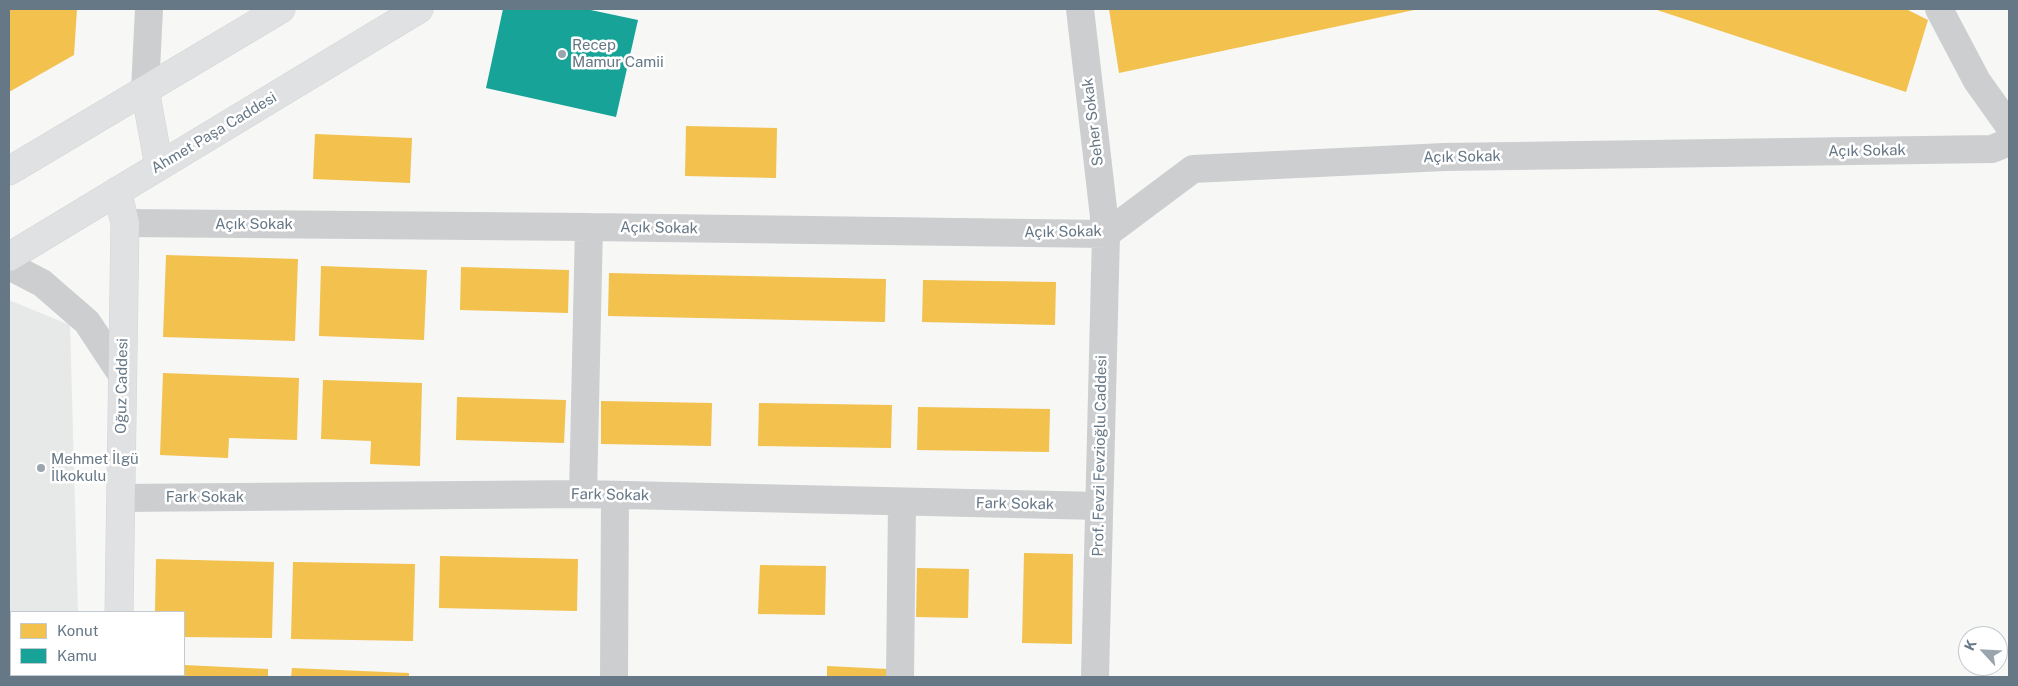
<!DOCTYPE html>
<meta charset="utf-8">
<style>
body{margin:0}
#map{position:relative;width:2018px;height:686px;overflow:hidden;background:#f7f7f6;font-family:"Public Sans",sans-serif}
canvas{display:block}
.frame{position:absolute;inset:0;border:10px solid #667786;pointer-events:none}
.legend{position:absolute;left:10px;top:611px;width:175px;height:65px;box-sizing:border-box;background:#fff;border:1px solid #c2c9cf;margin:0;padding:6px 9px;list-style:none;font-size:15px;color:#667786}
.legend li{display:flex;align-items:center;gap:10px;height:25px}
.legend b{width:25px;border:1px solid #c2c9cf}
.north{position:absolute;left:1958px;top:626px;width:50px;height:50px;box-sizing:border-box;background:#fff;border:1px solid #c2c9cf;border-radius:50%;rotate:295deg;font-size:14px;font-weight:700;line-height:20px;text-align:center;color:#667786}
.north::after{content:'';display:block;margin:auto;width:18px;height:22px;background:#99a4ad;clip-path:polygon(50% 0,100% 100%,50% 72%,0 100%)}
</style>
<div id="map">
<canvas width="2018" height="686"></canvas>
<div class="frame"></div>
<ul class="legend">
<li><b style="height:14px;background:#f2c14e"></b>Konut</li>
<li><b style="height:14px;background:#17a398"></b>Kamu</li>
</ul>
<div class="north">K</div>
</div>
<script>
const ctx = document.querySelector('canvas').getContext('2d');
ctx.lineJoin = 'round';
function fill(path, color) { ctx.fillStyle = color; ctx.fill(path, 'evenodd'); }
const poly = rows => new Path2D(rows.map(r => 'M' + r).join(''));
function stroke(path, color, width, dash) { ctx.strokeStyle = color; ctx.lineWidth = width; ctx.lineCap = dash ? 'butt' : 'round'; ctx.setLineDash(dash || []); ctx.stroke(path); }
function label(font, color, halo, rows, align = 'center') {
  ctx.font = font + ' "Public Sans",sans-serif'; ctx.lineWidth = 5; ctx.setLineDash([]); ctx.textBaseline = 'middle'; ctx.strokeStyle = halo; ctx.fillStyle = color; for (const [text, x, y, turn = 0] of rows) {
    ctx.save(); ctx.translate(x, y); ctx.rotate((+turn || 0) * Math.PI / 180); ctx.textAlign = isNaN(turn) ? turn : align; if (halo) ctx.strokeText(text, 0, 0); ctx.fillText(text, 0, 0); ctx.restore();
  }
}
fill(poly([
 [9,300,70,325,78,612,11,612,11,638,9,638]
]), '#e7e8e8');
fill(poly([
 [9,9,77,9,74,55,9,92],
 [1109,9,1414,9,1414,10,1119,73],
 [1654,9,1906,9,1928,20,1906,92],
 [686,126,777,128,776,178,685,176],
 [315,134,412,138,410,183,313,179],
 [166,255,298,259,295,341,163,337],
 [321,266,427,270,424,340,319,336],
 [461,267,569,270,568,313,460,310],
 [609,273,886,279,885,322,608,316],
 [923,280,1056,282,1055,325,922,322],
 [163,373,299,378,297,440,229,438,228,458,160,455],
 [323,380,422,383,420,466,370,464,371,441,321,439],
 [457,397,566,400,564,443,456,440],
 [601,401,712,403,711,446,601,444],
 [759,403,892,405,891,448,758,446],
 [918,407,1050,409,1049,452,917,450],
 [1024,553,1073,554,1072,644,1022,643],
 [440,556,578,559,577,611,439,608],
 [156,559,274,562,272,638,184,637,184,612,155,612],
 [293,562,415,564,413,641,291,639],
 [760,565,826,566,825,615,758,614],
 [917,568,969,569,968,618,916,617],
 [9,665,11,665,11,675,24,675,24,677,9,677],
 [184,665,268,669,268,677,151,677,151,675,184,675],
 [827,666,888,669,888,677,827,677],
 [292,668,409,673,409,677,291,677]
]), '#f2c14e');
fill(poly([
 [503,9,586,9,638,20,616,117,486,88]
]), '#17a398');
const secondary = poly([
 [145,90,159,166],
 [9,171,281,9],
 [117,191,125,223,119,612],
 [9,257,419,9],
 [118,677,118,675]
]);
stroke(secondary, '#d3d5d5', 29);
stroke(poly([
 [1080,9,1106,234,1095,677],
 [1939,9,1977,81,2009,126],
 [145,90,149,9],
 [125,223,589,227,1106,234,1193,169,1444,157,1992,149,2009,142],
 [9,266,42,283,87,322,122,375],
 [583,494,589,227],
 [121,498,583,494,1099,506],
 [614,677,615,495],
 [900,677,902,502]
]), '#cccecf', 28);
stroke(secondary, '#e0e1e2', 28);
for (const [x, y, r, color] of [
 [562,54,5,"#99a4ad"],
 [41,468,5,"#99a4ad"]
]) { const dot = new Path2D(); dot.arc(x, y, r, 0, 2 * Math.PI); ctx.fillStyle = color; ctx.fill(dot); stroke(dot, '#fff', 2); }
label('15px', '#667786', '#fff', [
 ["Recep",572,45],
 ["Mamur Camii",572,62],
 ["Mehmet İlgü",51,459],
 ["İlkokulu",51,476]
], 'left');
label('15px', '#667786', '#fff', [
 ["Seher Sokak",1093,122,-97],
 ["Ahmet Paşa Caddesi",214,133,-31],
 ["Açık Sokak",1867,151,-1],
 ["Açık Sokak",1462,157,-1],
 ["Açık Sokak",254,224],
 ["Açık Sokak",659,228,1],
 ["Açık Sokak",1063,232,-1],
 ["Oğuz Caddesi",122,386,-89],
 ["Prof. Fevzi Fevzioğlu Caddesi",1100,456,-89],
 ["Fark Sokak",610,495,1],
 ["Fark Sokak",205,497],
 ["Fark Sokak",1015,504,1]
]);
</script>
